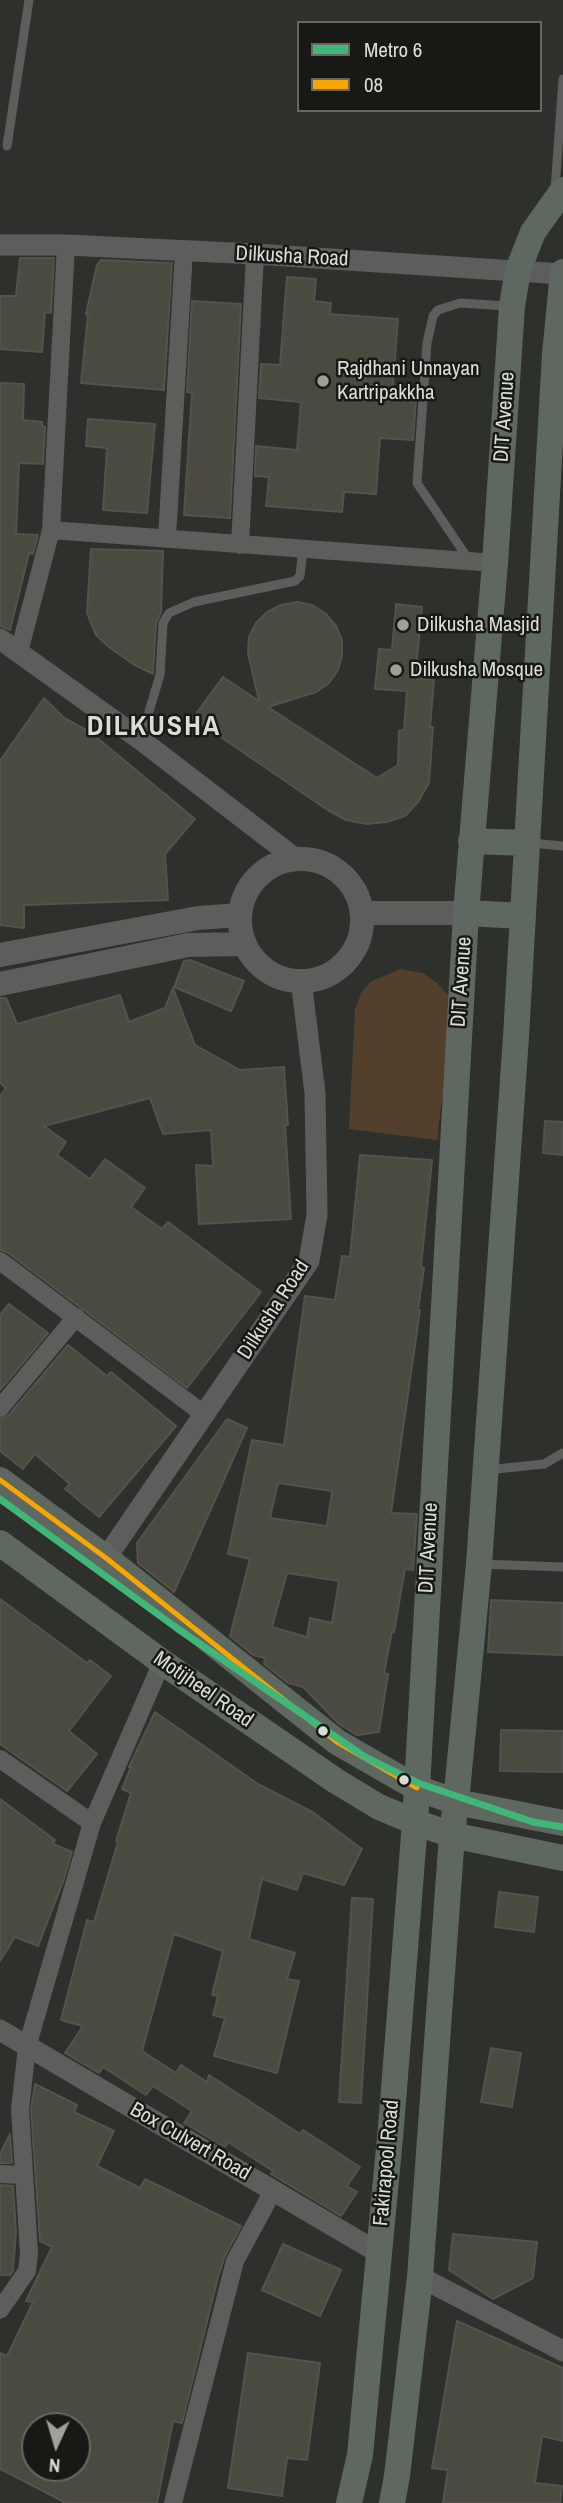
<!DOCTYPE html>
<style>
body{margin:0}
#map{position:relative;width:563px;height:2503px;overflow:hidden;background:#2e302b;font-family:"Archivo Narrow",sans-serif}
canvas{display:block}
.legend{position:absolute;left:297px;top:21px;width:245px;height:91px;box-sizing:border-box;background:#181915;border:2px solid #666762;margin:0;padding:9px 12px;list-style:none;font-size:21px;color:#dadcd6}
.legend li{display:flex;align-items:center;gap:14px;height:35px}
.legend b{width:35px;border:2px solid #666762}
.north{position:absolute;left:21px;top:2412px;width:70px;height:70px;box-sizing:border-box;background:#181915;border:2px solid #666762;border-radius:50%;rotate:184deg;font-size:19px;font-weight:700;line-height:28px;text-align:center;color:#dadcd6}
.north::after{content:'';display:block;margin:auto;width:24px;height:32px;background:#9ea09a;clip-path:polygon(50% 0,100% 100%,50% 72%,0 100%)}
</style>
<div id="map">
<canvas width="563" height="2503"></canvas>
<ul class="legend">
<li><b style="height:9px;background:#40b678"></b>Metro 6</li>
<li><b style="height:9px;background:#f7a600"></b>08</li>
</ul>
<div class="north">N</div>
</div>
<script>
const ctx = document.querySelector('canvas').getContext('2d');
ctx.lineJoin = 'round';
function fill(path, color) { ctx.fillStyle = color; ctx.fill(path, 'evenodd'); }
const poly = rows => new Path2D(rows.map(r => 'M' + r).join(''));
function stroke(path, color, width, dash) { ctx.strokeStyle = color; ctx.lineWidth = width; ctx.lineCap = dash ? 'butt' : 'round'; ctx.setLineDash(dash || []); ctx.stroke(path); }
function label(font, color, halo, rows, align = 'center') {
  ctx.font = font + ' "Archivo Narrow",sans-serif'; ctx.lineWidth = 5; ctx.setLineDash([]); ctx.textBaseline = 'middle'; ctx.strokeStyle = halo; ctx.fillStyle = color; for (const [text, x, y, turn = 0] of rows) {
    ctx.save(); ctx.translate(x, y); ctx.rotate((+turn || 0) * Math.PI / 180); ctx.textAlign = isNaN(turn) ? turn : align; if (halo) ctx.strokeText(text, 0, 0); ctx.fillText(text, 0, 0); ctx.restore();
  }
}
fill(poly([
 [400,969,423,973,438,984,448,995,453,1006,437,1140,349,1129,355,1009,361,993,370,982]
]), '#52402c');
const building = poly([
 [20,258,54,258,51,313,45,312,42,352,0,349,0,296,16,296,20,258],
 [101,260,172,263,164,390,81,383,88,315,86,314,97,265,101,260],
 [287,277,316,279,314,301,331,303,330,314,398,319,392,397,416,399,413,440,380,438,376,494,344,492,342,512,266,506,269,477,255,476,256,446,297,450,301,402,259,398,261,364,280,365,287,277],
 [192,301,241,304,230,518,184,515,192,393,187,392,192,301],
 [0,383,24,384,23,420,42,422,42,426,45,427,43,464,19,463,16,534,38,535,33,554,29,553,10,630,0,626,0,383],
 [88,419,155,424,147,513,103,510,107,448,86,446,88,419],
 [91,549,163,551,161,612,156,623,153,674,133,664,110,648,96,635,87,613,91,549],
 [297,602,312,605,326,614,336,626,342,640,342,656,338,670,329,683,316,692,268,707,377,778,398,765,399,731,404,730,407,691,375,689,379,649,392,650,396,604,422,607,415,678,434,680,430,727,433,727,429,783,418,802,405,816,386,822,367,824,346,820,326,809,193,718,223,677,259,701,248,653,249,637,256,623,267,612,281,605,297,602],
 [44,698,64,718,90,732,195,819,165,854,168,900,24,905,24,928,0,925,0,761,44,698],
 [190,960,244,981,231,1011,174,987,184,961,190,960],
 [173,988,195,1045,240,1070,284,1067,288,1125,285,1125,291,1219,199,1224,196,1165,213,1166,211,1130,163,1134,150,1098,44,1126,66,1142,57,1155,90,1179,105,1159,145,1188,131,1207,162,1229,168,1222,261,1292,187,1388,7,1252,0,1250,0,1096,6,1088,0,1083,0,998,6,998,17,1024,120,995,129,1022,165,1008,173,988],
 [545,1121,563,1122,563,1155,543,1153,545,1121],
 [360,1155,432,1160,421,1267,424,1268,418,1310,420,1310,391,1513,417,1514,413,1570,405,1569,394,1632,392,1631,384,1673,388,1674,379,1732,357,1735,339,1724,303,1687,288,1683,264,1664,265,1658,253,1655,230,1636,250,1559,228,1554,252,1440,284,1445,305,1296,335,1300,342,1256,350,1257,360,1155],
 [278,1483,332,1491,327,1526,270,1518,278,1483],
 [287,1573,339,1581,332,1623,310,1618,307,1637,272,1627,287,1573],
 [9,1304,48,1333,0,1390,0,1315,9,1304],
 [68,1345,107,1376,111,1372,176,1426,99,1517,65,1489,70,1484,35,1454,23,1469,0,1451,0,1419,9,1415,68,1345],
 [227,1419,247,1428,174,1592,138,1563,137,1543,227,1419],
 [0,1599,87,1663,90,1660,111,1676,69,1731,97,1754,67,1791,0,1744,0,1599],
 [491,1600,563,1603,563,1655,488,1652,491,1600],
 [155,1712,258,1784,314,1813,362,1849,344,1885,303,1873,297,1890,262,1879,249,1939,295,1953,287,1979,299,1981,277,2073,214,2056,225,2018,213,2015,218,1996,212,1995,223,1951,174,1934,142,2051,176,2073,181,2065,207,2082,209,2075,300,2134,303,2130,360,2167,347,2186,357,2192,341,2216,271,2174,273,2171,228,2142,225,2147,184,2123,192,2111,153,2086,146,2095,103,2067,99,2073,65,2053,83,2026,61,2020,87,1920,94,1922,118,1842,116,1841,131,1793,122,1789,131,1767,129,1767,155,1712],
 [501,1730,563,1731,563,1772,500,1771,501,1730],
 [0,1799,55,1840,53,1844,72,1852,63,1882,38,1946,15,1937,0,1961,0,1799],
 [499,1892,538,1897,534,1932,495,1927,499,1892],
 [352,1898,373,1899,361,2103,339,2102,352,1898],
 [491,2048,521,2053,512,2107,481,2102,491,2048],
 [35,2084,77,2105,74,2112,114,2131,97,2166,140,2188,145,2179,241,2226,225,2256,218,2277,182,2423,173,2421,157,2503,66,2503,0,2469,0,2353,7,2356,33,2302,26,2301,52,2247,40,2241,31,2109,35,2084],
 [35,2426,77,2426,77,2468,35,2468,35,2426],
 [10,2134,12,2163,0,2163,0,2154,10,2134],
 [0,2185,13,2186,16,2232,13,2271,10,2275,0,2275,0,2185],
 [453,2234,537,2242,533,2278,493,2299,449,2270,453,2234],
 [283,2244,341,2270,320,2316,262,2290,283,2244],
 [457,2321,563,2368,563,2441,542,2436,535,2483,562,2486,560,2503,443,2503,448,2470,432,2468,457,2321],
 [248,2353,320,2363,307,2460,287,2458,282,2496,228,2488,248,2353]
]);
fill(building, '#4a4a40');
stroke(building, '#52534e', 2);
stroke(poly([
 [7,146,29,0],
 [555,189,563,79],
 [469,560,417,483,427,343,433,316,438,310,460,303,508,306],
 [141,738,160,675,163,623,169,613,194,602,295,581,300,576,303,549],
 [531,843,563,846],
 [487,1470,544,1464,563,1453],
 [480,1564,563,1567]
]), '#5d5e5b', 9);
stroke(poly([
 [51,530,495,563],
 [167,538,184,251],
 [240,545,255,254],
 [19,652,51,530,66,245],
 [0,1261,205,1415],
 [0,1408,76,1317],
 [0,1759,92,1823],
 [0,2174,23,2175],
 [0,2310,27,2271,29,2253,20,2109,27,2047,92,1823,162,1662],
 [173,2503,235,2261,273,2191]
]), '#5d5e5b', 18);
stroke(poly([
 [0,245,66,245,255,254,562,274],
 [0,639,141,740,296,859],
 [106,1558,309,1261,317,1215,315,1093,301,980],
 [0,2030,379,2253],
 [420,2277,563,2351]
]), '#5d5e5b', 21);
stroke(poly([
 '240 920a61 61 0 1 1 122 0a61 61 0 1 1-122 0Z',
 [362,913,466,913],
 [0,955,198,918,240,915],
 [0,984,188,945,245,944]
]), '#5d5e5b', 24);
stroke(poly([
 [563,272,555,354,516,1037,479,1564,456,1802,563,1823],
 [471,841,526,843],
 [466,913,522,916],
 [0,1480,106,1558,337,1742,417,1788,466,913,495,563,512,306,518,270,533,232,563,190],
 [0,1543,162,1662,336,1781,379,1807,415,1822,391,2127,360,2455,349,2503],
 [392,2503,397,2476,420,2277,452,1835,456,1802,417,1788,415,1822,452,1835,563,1858]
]), '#5e6760', 26);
stroke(poly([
 [0,1480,106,1558,337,1742,417,1788]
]), '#f7a600', 5);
stroke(poly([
 [0,1499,178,1629,365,1757,418,1783,533,1822,563,1827]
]), '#40b678', 7);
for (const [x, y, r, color] of [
 [323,381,7,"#9ea09a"],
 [403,625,7,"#9ea09a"],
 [396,670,7,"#9ea09a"],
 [323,1731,6,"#dadcd6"],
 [404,1780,6,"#dadcd6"]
]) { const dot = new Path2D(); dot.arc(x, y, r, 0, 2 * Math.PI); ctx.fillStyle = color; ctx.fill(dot); stroke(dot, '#181915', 2.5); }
label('21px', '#dadcd6', '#181915', [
 ["Dilkusha Road",292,257,3],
 ["DIT Avenue",505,417,-86],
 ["DIT Avenue",462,982,-86],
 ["Dilkusha Road",274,1310,-57],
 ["DIT Avenue",429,1548,-87],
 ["Motijheel Road",203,1690,35],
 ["Box Culvert Road",190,2142,30],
 ["Fakirapool Road",387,2163,-85]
]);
label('21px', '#dadcd6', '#181915', [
 ["Rajdhani Unnayan",337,369],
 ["Kartripakkha",337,393],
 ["Dilkusha Masjid",417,625],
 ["Dilkusha Mosque",410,670]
], 'left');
ctx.letterSpacing = '2px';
label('bold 28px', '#dadcd6', '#181915', [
 ["DILKUSHA",154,727]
]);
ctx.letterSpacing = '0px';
</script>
